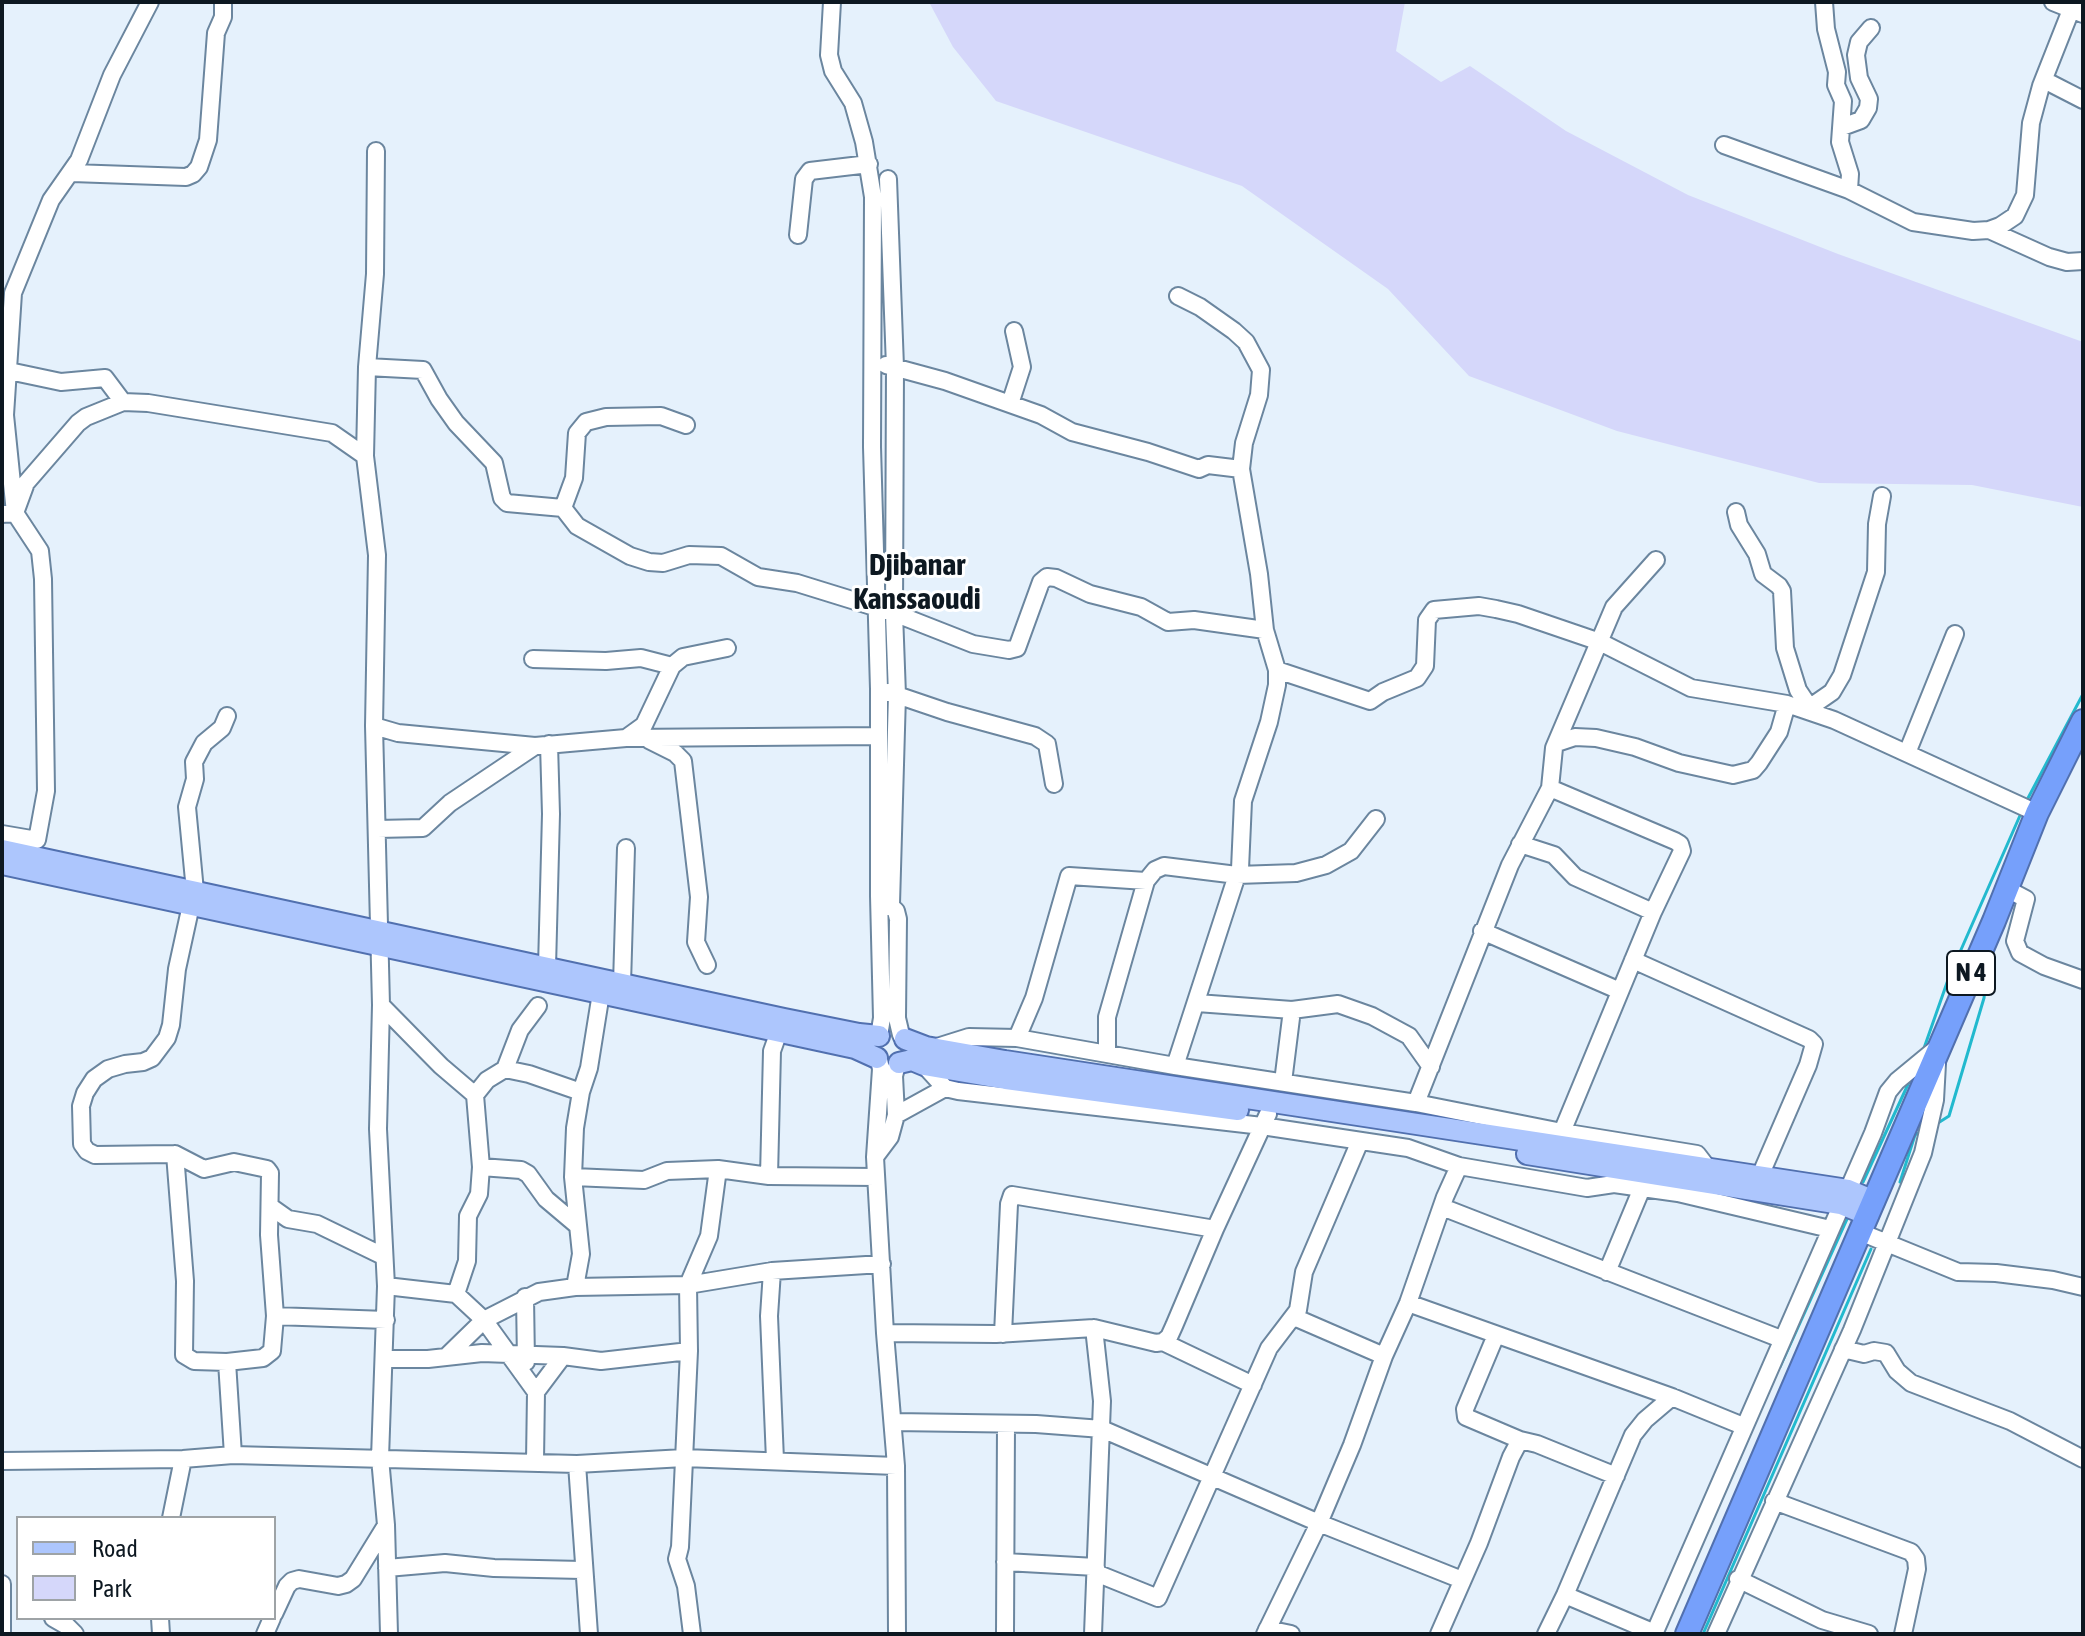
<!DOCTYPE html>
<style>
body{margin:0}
#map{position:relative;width:2085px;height:1636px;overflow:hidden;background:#e5f1fc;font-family:"Asap Condensed",sans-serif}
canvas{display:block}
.frame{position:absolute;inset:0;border:4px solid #0d1821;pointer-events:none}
.legend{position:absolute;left:16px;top:1516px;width:260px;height:104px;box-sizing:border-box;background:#fff;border:2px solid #9ea3a6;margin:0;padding:10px 14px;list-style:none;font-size:24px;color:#0d1821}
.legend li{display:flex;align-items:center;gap:16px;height:40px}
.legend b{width:40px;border:2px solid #9ea3a6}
</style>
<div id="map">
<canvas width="2085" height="1636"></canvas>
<div class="frame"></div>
<ul class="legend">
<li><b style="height:10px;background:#adc6fd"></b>Road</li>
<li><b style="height:22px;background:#d5d7fa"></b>Park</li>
</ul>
</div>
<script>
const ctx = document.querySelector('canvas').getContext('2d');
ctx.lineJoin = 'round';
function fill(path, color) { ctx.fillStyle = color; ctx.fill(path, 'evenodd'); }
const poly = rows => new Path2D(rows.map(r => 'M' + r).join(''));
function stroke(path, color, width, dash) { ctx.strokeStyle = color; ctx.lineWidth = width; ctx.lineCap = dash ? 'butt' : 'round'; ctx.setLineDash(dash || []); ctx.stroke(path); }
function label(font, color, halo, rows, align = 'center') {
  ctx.font = font + ' "Asap Condensed",sans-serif'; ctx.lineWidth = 6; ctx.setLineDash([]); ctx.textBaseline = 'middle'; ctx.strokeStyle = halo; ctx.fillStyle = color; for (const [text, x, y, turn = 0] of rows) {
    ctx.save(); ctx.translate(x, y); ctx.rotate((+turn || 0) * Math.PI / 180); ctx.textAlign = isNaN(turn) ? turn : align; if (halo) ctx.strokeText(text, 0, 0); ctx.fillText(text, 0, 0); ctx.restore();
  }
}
fill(poly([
 [929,2,1405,2,1396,51,1441,82,1470,66,1566,131,1688,195,1838,254,2083,342,2083,507,1972,485,1819,483,1617,431,1469,376,1388,289,1242,186,996,101,953,47]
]), '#d5d7fa');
stroke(poly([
 [2027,800,2083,694],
 [1923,1051,1949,977,2022,811],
 [1938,1123,1949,1116,1984,998,1988,962],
 [1863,1182,1910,1080],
 [1900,1182,1915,1135,1920,1132],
 [1780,1367,1848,1217],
 [1703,1634,1871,1249]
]), '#22b9ce', 3);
const minor = poly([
 [832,2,829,55,833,71,853,103,864,142,873,197,872,447,879,689,879,896,882,1018,879,1036],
 [1824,2,1826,29,1837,72,1836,85,1843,101,1840,142,1850,174,1849,190],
 [2053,2,2083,14],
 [2044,80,2083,100],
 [1842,127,1861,120,1868,108,1869,99,1859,78,1856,55,1859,42,1871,28],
 [1724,145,1849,190,1913,222,1973,231,1989,230,2000,226,2015,216,2025,195,2031,123,2041,86,2071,10,2078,2],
 [376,151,375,274,367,367,365,456,377,555,374,726,381,1005,378,1129,386,1286,380,1458,386,1525,389,1634],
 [72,173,186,177,193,174,199,167,208,140,216,33,223,17,223,2],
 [888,179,895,367,894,613,897,695,891,904],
 [1989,230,2049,257,2067,262,2083,261],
 [798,235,804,179,810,171,869,164],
 [886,365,945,381,1041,415,1072,432,1148,452,1199,469,1208,465,1241,469],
 [367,367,423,370,439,399,456,423,494,463,502,498,507,503,563,508,577,526,630,556,649,562,663,563,689,555,721,556,758,577,797,583,894,613,973,644,1009,650,1017,648,1041,582,1047,577,1056,578,1090,594,1141,607,1168,622,1194,620,1265,630],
 [9,371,61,382,105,378,123,402],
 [1010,404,1022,367,1014,331],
 [563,508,574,478,577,433,586,422,606,417,661,416,686,425],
 [1736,512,1739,525,1757,554,1763,574,1779,586,1782,591,1785,648,1798,690,1810,708],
 [2,514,15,513,26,483,78,423,86,417,123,402,148,403,332,433,365,456],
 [533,659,606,661,641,658,672,666],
 [1277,670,1370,701,1383,692,1417,678,1425,666,1427,620,1434,610,1479,606,1496,609,1518,614,1600,642,1691,688,1787,704,1834,720,2037,813],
 [888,692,947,712,1035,736,1047,744,1054,784],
 [1806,710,1832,692,1842,675,1876,572,1877,524,1882,496],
 [374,726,398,733,535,746,626,738,878,736],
 [626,738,644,725,672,666,683,657,727,648],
 [649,740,675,753,683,761,699,897,696,942,707,965],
 [1557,743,1575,737,1596,738,1635,747,1679,763,1733,775,1753,770,1759,763,1779,732,1787,704],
 [1907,753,1955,634],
 [1550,788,1675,841,1680,844,1682,851,1653,912,1562,1132],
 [377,829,423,828,450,803,535,746],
 [2,834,37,840,46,791,43,579,40,551,15,513,5,415,13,293,51,200,79,160,112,75,150,2],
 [1520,844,1554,855,1575,877,1653,912],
 [2007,889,2026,899,2015,941,2020,953,2044,966,2083,980],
 [195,891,187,807,195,779,194,762,204,743,222,728,227,716],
 [883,899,896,911,898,919,897,1018,901,1035],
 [1482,931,1620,991],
 [1633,960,1809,1039,1814,1044,1808,1065,1760,1176],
 [547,967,551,814,549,744],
 [622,984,626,848],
 [1197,1003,1292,1010,1283,1082],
 [381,1005,441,1066,475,1095],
 [1292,1010,1338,1004,1372,1016,1409,1036,1431,1067],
 [1017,1038,1034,998,1069,876,1146,881,1155,870,1164,866,1237,875,1240,869,1243,801,1269,722,1277,685,1277,670,1265,630,1259,574,1241,469,1244,443,1259,395,1261,370,1246,342,1234,331,1200,307,1178,296],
 [934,1048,969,1037,1017,1038,1175,1066,1416,1103,1562,1132,1697,1154,1707,1167,1706,1176],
 [1107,1054,1107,1017,1146,881],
 [879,1060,881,1069,875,1157,885,1333,896,1466,897,1634],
 [924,1065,945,1088,958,1091,1262,1126,1408,1148,1459,1166,1587,1188,1614,1184,1678,1193,1830,1229],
 [1175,1066,1237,875,1296,873,1326,865,1351,851,1376,819],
 [505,1069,529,1074,581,1092],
 [1416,1103,1510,865,1550,788,1554,748,1614,607,1656,560],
 [896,1115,945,1088],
 [175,1154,185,1281,184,1355,194,1361,227,1362,263,1358,272,1351,275,1316,269,1235,270,1173,267,1169,234,1162,204,1169,175,1154,95,1155,87,1151,82,1144,81,1106,85,1093,94,1079,108,1069,125,1064,143,1062,152,1058,167,1038,171,1025,177,969,191,905],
 [875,1157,890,1137,896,1115,894,1076,897,1064],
 [481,1167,521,1170,528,1174,546,1199,578,1226],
 [769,1176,772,1051,782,1023],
 [573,1177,644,1180,667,1171,718,1169,769,1176,876,1177],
 [271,1207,288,1219,317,1224,383,1256],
 [1442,1207,1781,1339],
 [1860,1232,1958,1272,1996,1273,2053,1280,2083,1287],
 [772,1271,769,1316,775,1460],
 [1607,1272,1642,1188],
 [386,1286,456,1294,484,1320,536,1392],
 [575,1287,581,1254,573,1177,575,1128,581,1092,589,1068,601,993],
 [456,1294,467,1261,468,1216,479,1194,481,1167,475,1095,487,1080,505,1069,520,1030,538,1006],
 [525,1297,526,1362],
 [1408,1303,1672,1397,1743,1426],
 [275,1316,386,1320],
 [1294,1317,1384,1356],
 [885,1333,996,1334,1094,1328,1156,1343,1163,1342,1169,1337,1174,1326,1215,1229,1268,1114],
 [1003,1334,1009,1204,1012,1195,1215,1229],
 [1496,1335,1465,1409,1466,1417,1520,1440],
 [1163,1342,1253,1385],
 [1843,1349,1864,1354,1874,1351,1886,1353,1897,1371,1911,1383,2010,1421,2083,1459],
 [446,1357,484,1320,539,1292,575,1287,688,1285,772,1271,882,1264],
 [384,1359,428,1359,482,1353,563,1356,601,1361,689,1351],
 [227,1362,233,1455],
 [893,1422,1036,1424,1102,1429,1319,1523,1462,1580],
 [2,1461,183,1459,233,1455,577,1464,684,1458,896,1466],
 [535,1461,536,1392,563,1356],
 [577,1464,589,1634],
 [1774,1501,1911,1552,1916,1559,1917,1569,1903,1634],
 [171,1518,183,1459],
 [1005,1562,1096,1567],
 [387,1568,445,1563,494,1568,582,1570],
 [1096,1573,1158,1598,1269,1348,1298,1310,1304,1272,1360,1141],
 [1738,1579,1822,1620,1869,1634],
 [2,1584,2,1634],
 [1565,1595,1655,1633],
 [274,1614,287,1586,292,1581,299,1579,338,1586,346,1584,353,1579,385,1527],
 [53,1618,67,1626,75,1634],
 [160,1618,161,1634],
 [1267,1629,1291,1634],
 [265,1634,272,1618],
 [692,1634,686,1586,677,1559,680,1547,689,1351,688,1285,709,1236,718,1169],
 [1005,1634,1006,1424],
 [1093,1634,1102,1401,1094,1328],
 [1265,1634,1319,1523,1352,1445,1384,1356,1408,1303,1445,1197,1459,1166],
 [1439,1634,1479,1543,1511,1457,1520,1440,1537,1444,1616,1476],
 [1546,1634,1565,1595,1633,1435,1645,1420,1672,1397],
 [1654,1634,1873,1133,1888,1092,1897,1081,1937,1048],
 [1716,1634,1852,1330,1923,1153,1935,1100,1937,1064]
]);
const major = poly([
 [2,850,784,1019,859,1034,879,1036],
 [2,864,855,1048,877,1058],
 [905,1039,926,1047,1005,1061,1848,1190,1874,1201],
 [899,1063,912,1060,924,1065,1006,1079,1238,1110],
 [1527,1154,1841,1204,1868,1215]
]);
const highway = poly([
 [1687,1634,1994,921,2037,813,2083,721]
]);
stroke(minor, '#6b869f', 20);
stroke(major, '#5170af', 24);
stroke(highway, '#5170af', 26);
stroke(minor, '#fff', 16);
stroke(major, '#adc6fd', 20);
stroke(highway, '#76a0fb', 22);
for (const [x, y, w] of [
 [1971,973,48]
]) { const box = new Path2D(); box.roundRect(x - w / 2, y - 22, w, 44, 6); ctx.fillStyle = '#fff'; ctx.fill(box); stroke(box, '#0d1821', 2); }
label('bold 26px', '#0d1821', null, [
 ["N 4",1971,973]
]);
label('bold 30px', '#0d1821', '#fff', [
 ["Djibanar",917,566],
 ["Kanssaoudi",917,600]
]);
</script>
